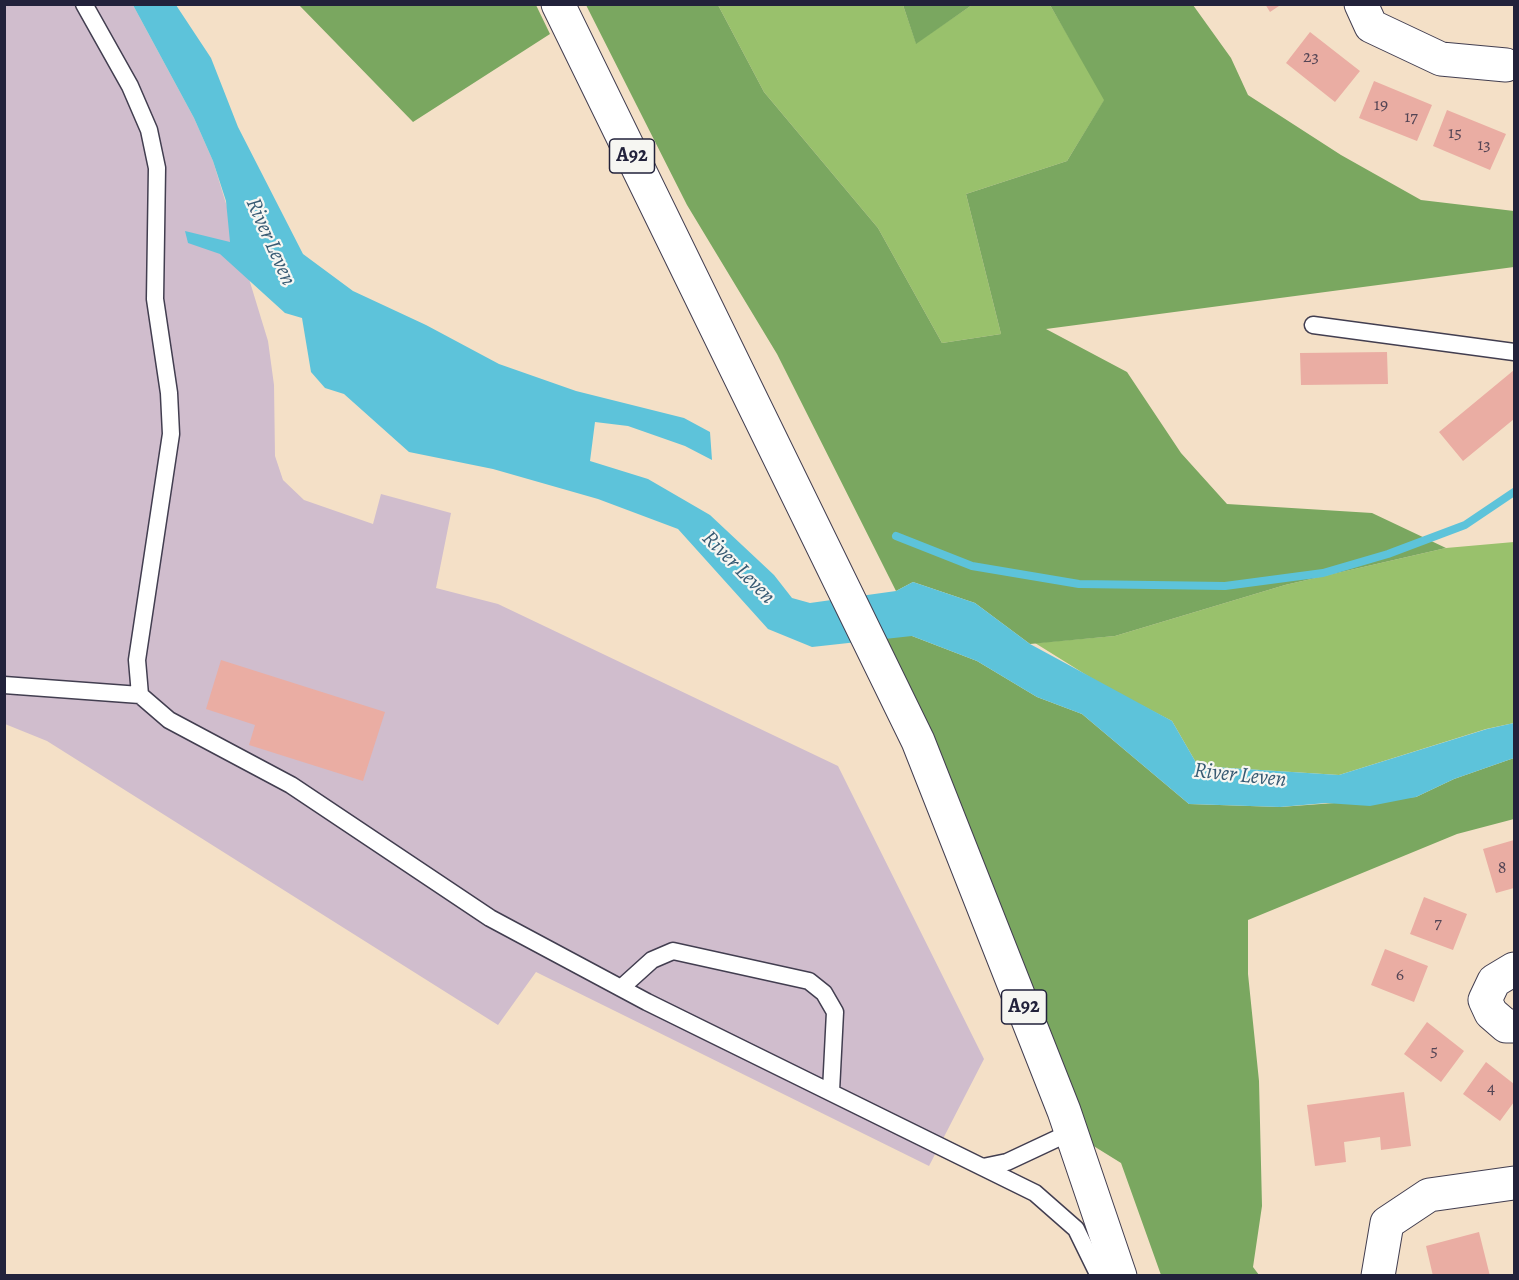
<!DOCTYPE html>
<style>
body{margin:0}
#map{position:relative;width:1519px;height:1280px;overflow:hidden;background:#f4e0c7;font-family:Alegreya,serif}
canvas{display:block}
.frame{position:absolute;inset:0;border:6px solid #22223b;pointer-events:none}
</style>
<div id="map">
<canvas width="1519" height="1280"></canvas>
<div class="frame"></div>
</div>
<script>
const ctx = document.querySelector('canvas').getContext('2d');
ctx.lineJoin = 'round';
function fill(path, color) { ctx.fillStyle = color; ctx.fill(path, 'evenodd'); }
const poly = rows => new Path2D(rows.map(r => 'M' + r).join(''));
function stroke(path, color, width, dash) { ctx.strokeStyle = color; ctx.lineWidth = width; ctx.lineCap = dash ? 'butt' : 'round'; ctx.setLineDash(dash || []); ctx.stroke(path); }
function label(font, color, halo, rows, align = 'center') {
  ctx.font = font + ' Alegreya,serif'; ctx.lineWidth = 4.5; ctx.setLineDash([]); ctx.textBaseline = 'middle'; ctx.strokeStyle = halo; ctx.fillStyle = color; for (const [text, x, y, turn = 0] of rows) {
    ctx.save(); ctx.translate(x, y); ctx.rotate((+turn || 0) * Math.PI / 180); ctx.textAlign = isNaN(turn) ? turn : align; if (halo) ctx.strokeText(text, 0, 0); ctx.fillText(text, 0, 0); ctx.restore();
  }
}
fill(poly([
 [5,5,133,5,194,118,213,161,268,341,274,385,275,456,283,480,304,500,373,524,381,494,451,513,436,588,498,604,838,766,984,1059,929,1166,536,972,498,1025,47,741,5,724]
]), '#d0bdcd');
fill(poly([
 [718,5,903,5,916,43,972,5,1050,5,1105,99,1067,161,966,194,1001,334,942,343,878,228,764,92],
 [1514,542,1514,723,1486,729,1339,775,1198,766,1172,721,1104,686,1035,643,1115,636,1285,585,1446,548]
]), '#99c16c');
fill(poly([
 [299,5,536,5,550,34,413,122],
 [586,5,718,5,764,92,878,228,942,343,1001,334,966,194,1067,161,1104,100,1050,5,1193,5,1231,58,1248,95,1341,155,1421,200,1514,211,1514,267,1046,329,1127,372,1181,453,1227,504,1372,513,1446,548,1285,585,1115,636,1030,644,975,603,913,582,896,591,777,354,687,205],
 [903,5,903,4,972,5,916,44],
 [842,584,912,636,977,661,1037,697,1082,714,1189,804,1280,807,1416,797,1454,779,1514,758,1514,819,1457,834,1248,920,1248,974,1259,1081,1262,1206,1253,1267,1259,1275,1161,1275,1121,1163,1071,1132]
]), '#7aa760');
fill(poly([
 [133,5,176,5,211,58,238,127,303,254,353,291,426,325,499,364,576,391,684,418,710,432,712,460,685,446,628,426,595,422,590,461,648,479,710,515,774,575,792,598,810,603,896,591,913,582,975,603,1030,644,1172,721,1198,766,1339,775,1487,729,1514,723,1514,758,1454,779,1416,797,1370,806,1326,803,1280,807,1189,804,1082,714,1037,697,977,661,912,636,812,647,768,629,678,529,598,499,493,469,409,452,344,394,325,388,311,372,302,318,285,313,220,254,188,243,185,231,230,242,226,201,213,161,194,118]
]), '#5dc3da');
stroke(poly([
 [896,536,972,566,1079,584,1225,586,1323,573,1388,554,1465,525,1514,492]
]), '#5dc3da', 8);
fill(poly([
 [1265,4,1282,4,1270,12],
 [1310,32,1360,71,1335,102,1286,63],
 [1374,81,1432,105,1417,141,1359,118],
 [1447,110,1506,134,1490,170,1433,146],
 [1387,352,1388,384,1301,385,1300,353],
 [1514,370,1514,419,1463,461,1439,432],
 [221,660,385,712,363,781,249,745,255,725,206,709],
 [1514,840,1514,888,1496,893,1483,849],
 [1424,897,1467,914,1453,950,1410,934],
 [1385,949,1428,966,1414,1002,1371,985],
 [1427,1022,1464,1051,1441,1082,1404,1054],
 [1486,1062,1514,1084,1514,1102,1500,1121,1463,1094],
 [1404,1092,1411,1146,1381,1150,1380,1137,1344,1142,1346,1162,1315,1166,1307,1105],
 [1479,1232,1490,1276,1433,1276,1426,1246]
]), '#eaada3');
const service = poly([
 [84,4,130,86,149,130,157,168,155,299,169,393,171,434,137,660,140,695,169,720,291,785,490,918,647,1002,1035,1193,1076,1229,1099,1276],
 [1313,325,1514,352],
 [4,685,140,695],
 [621,988,652,960,673,951,809,981,824,993,835,1012,831,1091],
 [983,1167,1007,1162,1071,1132]
]);
const minor = poly([
 [1361,4,1371,26,1441,59,1506,65],
 [1514,969,1494,981,1485,1000,1491,1013,1506,1026,1514,1026],
 [1378,1276,1387,1223,1429,1195,1514,1183]
]);
const trunk = poly([
 [558,4,918,741,1064,1111,1120,1276]
]);
stroke(service, '#423e50', 19);
stroke(minor, '#423e50', 35);
stroke(trunk, '#423e50', 35);
stroke(service, '#fff', 16);
stroke(minor, '#fff', 33);
stroke(trunk, '#fff', 33);
label('18px', '#544555', null, [
 ["23",1311,58],
 ["19",1381,106],
 ["17",1411,118],
 ["15",1455,134],
 ["13",1484,146],
 ["8",1502,869],
 ["7",1438,924],
 ["6",1400,976],
 ["5",1434,1052],
 ["4",1491,1089]
]);
for (const [x, y, w] of [
 [632,156,45],
 [1024,1007,45]
]) { const box = new Path2D(); box.roundRect(x - w / 2, y - 17, w, 34, 4.5); ctx.fillStyle = '#f6f6f2'; ctx.fill(box); stroke(box, '#22223b', 1.5); }
label('bold 20px', '#22223b', null, [
 ["A92",632,156],
 ["A92",1024,1007]
]);
label('italic 22px', '#375a73', '#f6f6f2', [
 ["River Leven",270,242,66],
 ["River Leven",738,568,45],
 ["River Leven",1240,776,6]
]);
</script>
